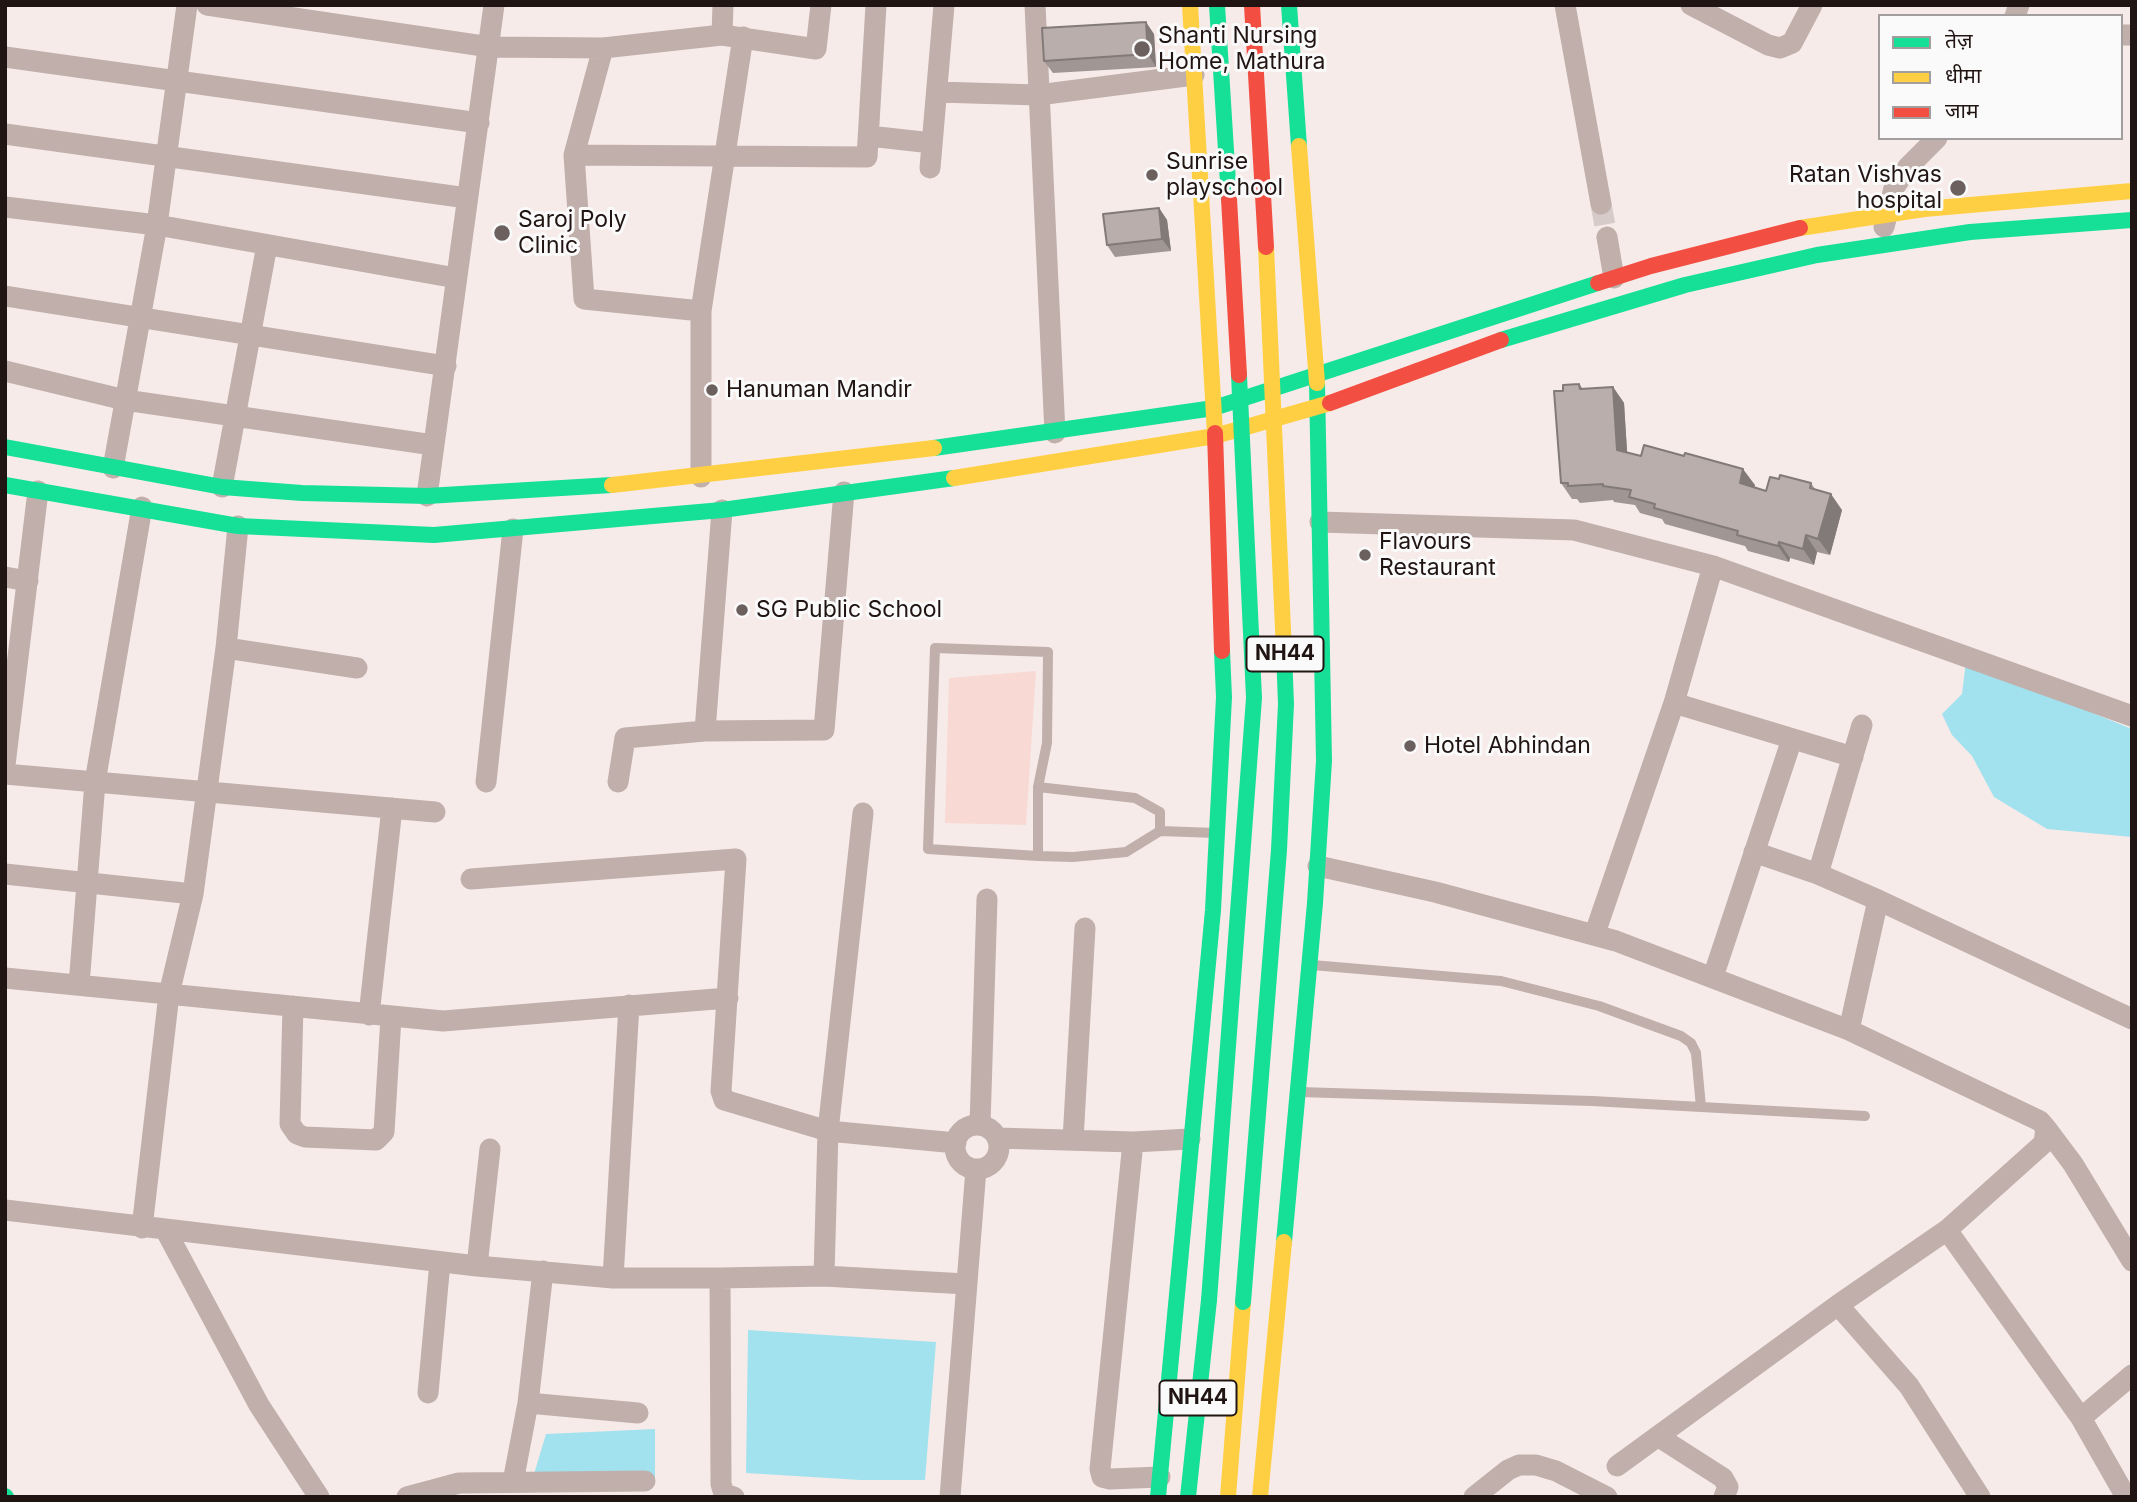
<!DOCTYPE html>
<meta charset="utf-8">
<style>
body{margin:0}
#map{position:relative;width:2137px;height:1502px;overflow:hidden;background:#f7ebe9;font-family:Inter,"Noto Sans Devanagari",sans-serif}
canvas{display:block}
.frame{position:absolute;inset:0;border:7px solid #211513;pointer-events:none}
.legend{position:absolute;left:1878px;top:14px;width:245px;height:126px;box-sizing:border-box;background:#fafafa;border:2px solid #a39e9e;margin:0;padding:9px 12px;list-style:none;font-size:21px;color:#211513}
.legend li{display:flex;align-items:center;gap:14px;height:35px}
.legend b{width:35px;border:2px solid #a39e9e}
</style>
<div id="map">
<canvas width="2137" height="1502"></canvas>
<div class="frame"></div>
<ul class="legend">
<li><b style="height:9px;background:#16e098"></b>तेज़</li>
<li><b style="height:9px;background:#ffcf43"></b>धीमा</li>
<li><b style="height:9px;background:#f24e42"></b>जाम</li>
</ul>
</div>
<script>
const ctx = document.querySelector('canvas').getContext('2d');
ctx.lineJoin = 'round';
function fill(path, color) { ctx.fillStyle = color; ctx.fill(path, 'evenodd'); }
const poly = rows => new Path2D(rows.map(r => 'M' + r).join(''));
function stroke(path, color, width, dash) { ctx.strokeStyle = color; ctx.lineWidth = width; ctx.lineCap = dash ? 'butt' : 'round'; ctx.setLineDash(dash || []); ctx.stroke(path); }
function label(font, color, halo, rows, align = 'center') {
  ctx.font = font + ' Inter,sans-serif'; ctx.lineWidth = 6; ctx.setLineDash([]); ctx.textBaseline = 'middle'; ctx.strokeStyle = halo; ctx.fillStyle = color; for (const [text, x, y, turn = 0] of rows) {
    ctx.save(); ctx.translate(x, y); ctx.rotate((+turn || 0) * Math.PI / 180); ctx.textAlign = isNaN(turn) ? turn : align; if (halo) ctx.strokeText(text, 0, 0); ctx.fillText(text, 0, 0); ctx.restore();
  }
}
fill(poly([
 [1036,671,1026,825,945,823,949,678]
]), '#f8d9d3');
fill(poly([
 [1966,661,2132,729,2132,837,2047,829,1994,797,1972,756,1952,735,1942,714,1962,694],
 [748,1330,936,1342,925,1480,860,1480,746,1473],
 [655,1429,655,1478,616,1480,534,1474,546,1434]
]), '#a2e2ee');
stroke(poly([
 [1601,204,1607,237]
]), '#d7cbc9', 21, [21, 10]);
stroke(poly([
 [1038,787,1135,798,1160,812,1160,831],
 [1038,856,1038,787,1047,743,1048,652,935,648,928,849,1038,856,1073,857,1126,852,1160,831,1216,833],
 [1312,965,1501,981,1599,1006,1681,1036,1691,1043,1696,1053,1701,1107],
 [1299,1092,1592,1101,1865,1116]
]), '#c0afaa', 10);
stroke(poly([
 [207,5,490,47,603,48,722,35,816,49,821,5],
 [1035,5,1055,433],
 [1565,5,1601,204],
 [1691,5,1768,45,1780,48,1792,43,1812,5],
 [2015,16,2019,5],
 [722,35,723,5],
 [2121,35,2132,35],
 [603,48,574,155,867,157,876,5],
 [5,57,479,123],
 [937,92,1038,95,1194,75],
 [5,134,467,198],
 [869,136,932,143],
 [574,155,584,299,701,311],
 [930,168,944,5],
 [5,207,157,225,456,278],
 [1884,227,1894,188,1908,167,1937,138],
 [1607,237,1614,278],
 [5,296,446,366],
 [5,371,125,400,433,445],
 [113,468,157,225,187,5],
 [701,477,701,311,743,37],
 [222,487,267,245],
 [427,496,494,5],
 [722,510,705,731,824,730,844,492],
 [1320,522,1574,530,1713,566,1674,703,1595,933],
 [1713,566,2132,716],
 [5,577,28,581],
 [226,648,357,668],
 [1674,703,1853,757],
 [5,765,38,491],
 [5,774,435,812],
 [486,782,513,529],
 [618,782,625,738,705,731],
 [1754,852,1818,874,1878,900],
 [1318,866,1435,892,1616,941,1849,1030,2040,1121,2046,1128,2044,1143,1947,1230,1838,1305,1909,1386,1980,1497],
 [5,874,193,894],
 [1818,874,1862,725],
 [471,879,736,859,721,1091,724,1100,828,1131,956,1143],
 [1713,977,1792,739],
 [5,978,443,1021,728,998],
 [79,985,95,782,142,507],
 [293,1006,290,1124,297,1134,305,1137,376,1140,384,1132,391,1017],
 [369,1015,392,808],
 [1849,1030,1878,900,2132,1019],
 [980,1125,987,899],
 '955 1147a22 22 0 1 1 44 0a22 22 0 1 1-44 0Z',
 [2046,1128,2073,1164,2132,1261],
 [997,1138,1133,1142,1190,1139],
 [1073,1140,1085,928],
 [1133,1142,1100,1469,1102,1477,1110,1479,1160,1477],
 [5,1210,477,1266,613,1278,720,1278],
 [142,1228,169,994,193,894,226,648,238,526],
 [165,1229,259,1405,319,1497],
 [1947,1230,2081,1418,2126,1497],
 [477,1266,490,1149],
 [824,1276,828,1131,863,813],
 [613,1278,629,1005],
 [428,1393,440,1262],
 [528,1403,638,1413],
 [2081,1418,2132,1375],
 [1659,1437,1723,1478,1728,1487,1724,1497],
 [1617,1466,1838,1305],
 [513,1482,528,1403,543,1271],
 [407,1497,459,1483,645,1481],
 [734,1497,724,1494,721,1484,720,1278,824,1276,966,1284],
 [950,1497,976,1169],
 [1474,1497,1508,1470,1519,1465,1536,1465,1556,1471,1607,1497]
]), '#c0afaa', 21);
stroke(poly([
 [1289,5,1299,146],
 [1501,340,1685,285,1817,255,1970,232,2132,220],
 [5,447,222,487,302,493,427,496,612,485],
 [934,448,1214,408,1598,283],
 [5,485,238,526,434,535,722,510,954,478],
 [1284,1242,1315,903,1324,761,1317,383],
 [5,1496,6,1497],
 [1158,1497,1213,910,1224,697,1222,651],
 [1188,1497,1209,1300]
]), '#16e098', 16);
stroke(poly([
 [1190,5,1215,433],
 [1299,146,1317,383],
 [1800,228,1924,209,2132,191],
 [954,478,1215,436,1330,403],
 [612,485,934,448],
 [1228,1497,1243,1302],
 [1260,1497,1284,1242]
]), '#ffcf43', 16);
stroke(poly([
 [1598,283,1651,266,1800,228],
 [1330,403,1501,340],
 [1215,433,1222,651]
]), '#f24e42', 16);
stroke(poly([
 [1217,5,1229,199],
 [1209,1300,1254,698,1239,375],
 [1243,1302,1279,850,1286,704,1284,652]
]), '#16e098', 16);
stroke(poly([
 [1266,247,1284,652]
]), '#ffcf43', 16);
stroke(poly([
 [1252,5,1266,247],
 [1229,199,1239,375]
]), '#f24e42', 16);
fill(poly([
 [1154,34,1156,67,1053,73,1044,61],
 [1159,208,1167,220,1171,251,1115,257,1107,245],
 [1579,384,1583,389,1613,387,1624,403,1627,453,1755,485,1754,487,1766,491,1779,479,1811,483,1815,489,1842,510,1830,555,1817,552,1814,565,1790,558,1789,562,1748,551,1745,546,1665,524,1662,519,1640,513,1635,505,1614,502,1613,500,1580,503,1577,499,1572,499,1561,483,1563,391]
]), '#a09694');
fill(poly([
 [1146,22,1154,34,1156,67,1148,54],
 [1159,208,1167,220,1171,251,1162,239],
 [1613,387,1624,403,1628,466,1617,450],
 [1743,469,1755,485,1751,499,1740,483],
 [1831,494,1842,510,1830,555,1818,539],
 [1806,535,1817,552,1814,565,1803,549],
 [1779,542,1790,558,1789,562,1778,546]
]), '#827a78');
const building = poly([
 [1146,22,1148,54,1044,61,1042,28,1146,22],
 [1159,208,1162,239,1107,245,1103,214,1159,208],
 [1579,384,1580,389,1613,387,1617,450,1641,456,1644,445,1684,456,1685,453,1743,469,1740,483,1766,491,1770,477,1779,479,1780,475,1811,483,1810,488,1831,494,1818,539,1806,535,1803,549,1779,542,1778,546,1737,535,1738,531,1654,508,1655,504,1629,497,1631,490,1603,486,1603,484,1568,486,1568,483,1561,483,1554,391,1563,391,1563,385,1579,384]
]);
fill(building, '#baaeac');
stroke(building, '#827a78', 2);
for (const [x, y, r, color] of [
 [1142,49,9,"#6c605e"],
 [1152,175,7,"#6c605e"],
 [1958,188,9,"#6c605e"],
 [502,233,9,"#6c605e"],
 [712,390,7,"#6c605e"],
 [1365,555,7,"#6c605e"],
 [742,610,7,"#6c605e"],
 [1410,746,7,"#6c605e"]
]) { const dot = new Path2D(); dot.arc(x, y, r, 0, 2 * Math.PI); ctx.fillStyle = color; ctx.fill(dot); stroke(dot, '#fafafa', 2.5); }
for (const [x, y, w] of [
 [1285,654,77],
 [1198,1398,77]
]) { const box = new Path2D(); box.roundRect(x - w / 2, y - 17.5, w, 35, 5); ctx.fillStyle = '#fafafa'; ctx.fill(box); stroke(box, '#211513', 2); }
label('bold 21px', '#211513', null, [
 ["NH44",1285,654],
 ["NH44",1198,1398]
]);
label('23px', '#211513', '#fafafa', [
 ["Shanti Nursing",1158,36],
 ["Home, Mathura",1158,62],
 ["Sunrise",1166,162],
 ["playschool",1166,188],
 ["Ratan Vishvas",1942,175,"right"],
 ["hospital",1942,201,"right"],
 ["Saroj Poly",518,220],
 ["Clinic",518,246],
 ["Hanuman Mandir",726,390],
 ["Flavours",1379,542],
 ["Restaurant",1379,568],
 ["SG Public School",756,610],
 ["Hotel Abhindan",1424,746]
], 'left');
</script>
